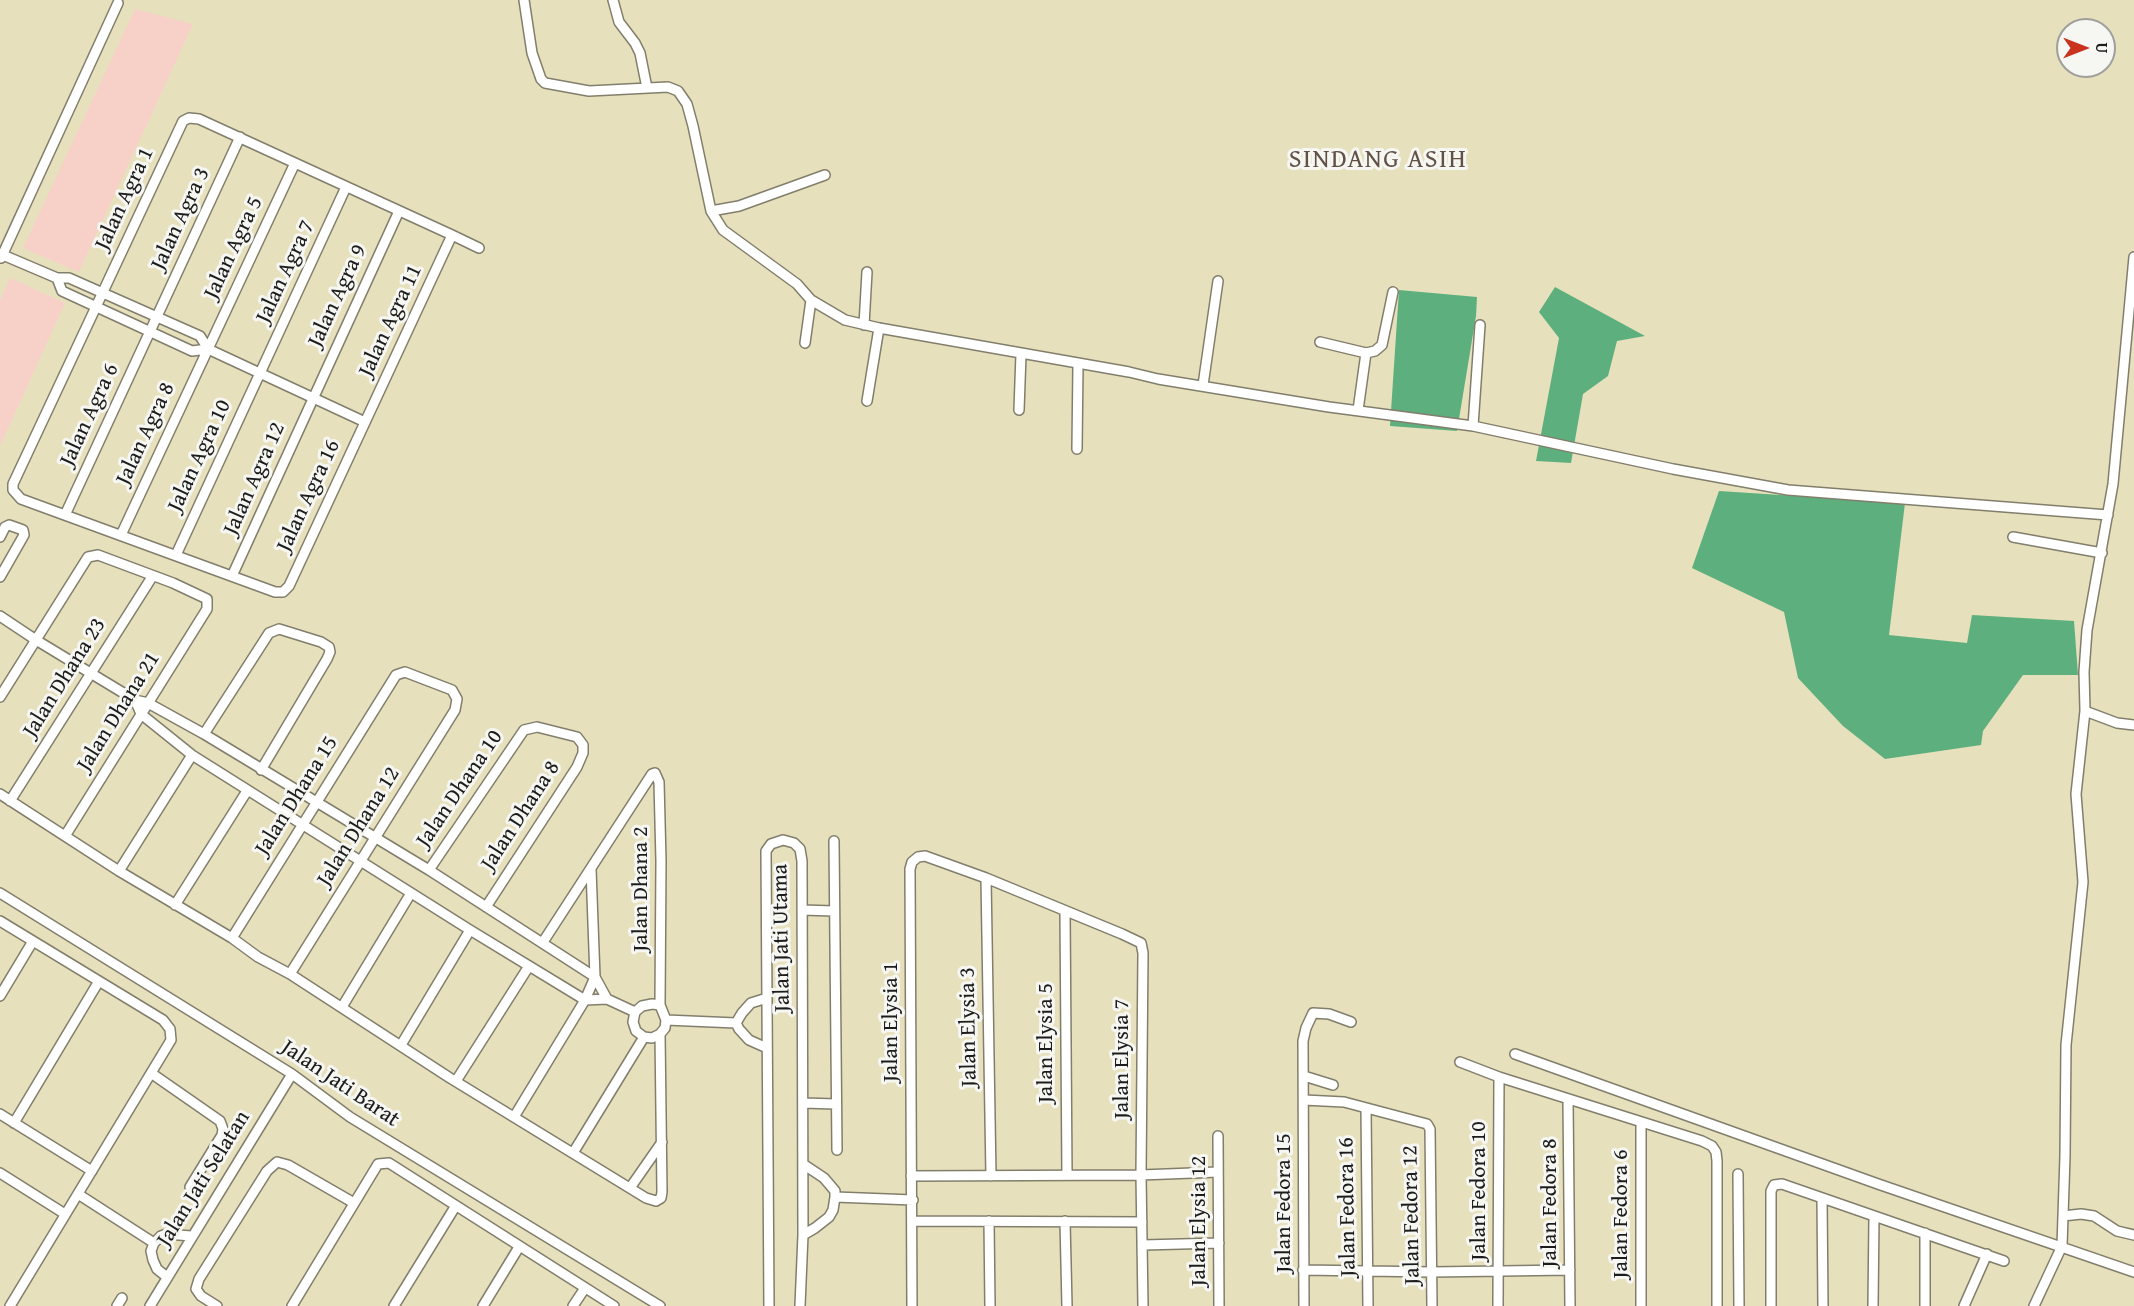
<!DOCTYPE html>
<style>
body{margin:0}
#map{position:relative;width:2134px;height:1306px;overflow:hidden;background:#e7e0bc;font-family:"Gentium Book Plus",serif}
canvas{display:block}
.north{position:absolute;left:2056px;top:18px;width:60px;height:60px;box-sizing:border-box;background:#f6f6f2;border:2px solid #9f9f9c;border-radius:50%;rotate:90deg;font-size:16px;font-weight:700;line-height:24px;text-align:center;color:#1c1c1c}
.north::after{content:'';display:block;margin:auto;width:21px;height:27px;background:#c8321e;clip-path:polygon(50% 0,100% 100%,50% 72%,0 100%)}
</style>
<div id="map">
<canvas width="2134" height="1306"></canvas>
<div class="north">U</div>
</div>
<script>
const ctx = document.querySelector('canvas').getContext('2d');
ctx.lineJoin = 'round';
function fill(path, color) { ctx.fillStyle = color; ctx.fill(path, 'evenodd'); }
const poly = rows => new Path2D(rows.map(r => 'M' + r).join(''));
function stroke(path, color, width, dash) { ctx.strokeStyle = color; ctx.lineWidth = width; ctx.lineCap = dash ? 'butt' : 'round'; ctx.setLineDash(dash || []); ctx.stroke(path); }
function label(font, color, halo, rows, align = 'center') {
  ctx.font = font + ' "Gentium Book Plus",serif'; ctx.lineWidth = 6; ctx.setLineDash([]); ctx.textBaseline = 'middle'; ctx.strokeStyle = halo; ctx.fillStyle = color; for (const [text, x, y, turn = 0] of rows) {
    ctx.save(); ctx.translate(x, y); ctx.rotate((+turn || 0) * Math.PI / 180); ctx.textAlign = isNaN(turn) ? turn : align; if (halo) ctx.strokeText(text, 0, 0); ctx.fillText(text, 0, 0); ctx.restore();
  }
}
fill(poly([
 [135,9,193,24,79,272,23,248],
 [10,278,65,303,0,446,0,300]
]), '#f7d1c8');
fill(poly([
 [1555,287,1645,336,1617,341,1608,376,1583,394,1571,463,1536,461,1559,338,1539,312],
 [1399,290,1477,297,1476,316,1457,431,1390,426],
 [1719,491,1905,503,1889,635,1967,643,1972,615,2074,621,2078,675,2023,675,1983,731,1981,745,1885,759,1843,726,1798,678,1784,612,1692,568]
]), '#5db07d');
const street = poly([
 [524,0,532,53,541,79,545,83,589,91,668,87,678,91,687,104,693,126,711,211,723,230,797,284,811,300,845,320,879,328,1129,372,1158,379,1329,407,1473,426,1673,469,1788,490,2108,515],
 [613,0,619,22,635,43,640,53,647,88],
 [711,211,739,206,825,175],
 [452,235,289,586,283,592,275,592,21,499,13,490,13,484,183,121,189,118,199,119,452,235,479,248],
 [3,255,57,278,69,278,200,336,208,349,365,422],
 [1,258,118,3],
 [57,278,62,291,192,351,208,349],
 [864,325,867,272],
 [1320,342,1366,353],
 [805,343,811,300],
 [1203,385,1218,281],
 [867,401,879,328],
 [1019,410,1021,354],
 [1358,410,1366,353,1375,351,1382,345,1393,292],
 [1473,426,1480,325],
 [1077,449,1078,364],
 [65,515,240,137],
 [121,535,295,163],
 [0,537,5,527,9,525,23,530,24,535,0,577],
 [2013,537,2102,553],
 [176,555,346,187],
 [232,576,399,211],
 [0,616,36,640,135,700,148,703,204,734,429,870,595,977,607,999],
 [0,697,88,557,98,555,173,583,207,599,207,609,65,836],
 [135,700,141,714,192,755,470,930,585,1000,607,999,635,1012],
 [2085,711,2117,723,2134,725],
 [204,734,269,633,279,629,321,642,329,647,330,652,327,659,261,770],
 [0,794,119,871,232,938,258,957,290,974,450,1078,646,1198,656,1201,661,1198,662,1192,660,1034],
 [10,801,152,577],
 [834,841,837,1150],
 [429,870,524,730,537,727,577,737,583,745,583,753,577,767,486,907],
 [119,871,192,755],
 [986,878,991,1176],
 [0,893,292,1074,350,1117,660,1306],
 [175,905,247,791],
 [802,910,834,911],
 [1065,912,1067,1175],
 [0,921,163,1020,170,1029,171,1040,10,1306],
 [232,938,396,675,405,672,452,690,457,699,455,710,290,974],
 [543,942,652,774,655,773,659,782,661,861,660,1005],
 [0,996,33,941],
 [652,1004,660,1005,666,1020,665,1028,660,1034,652,1038,644,1037,636,1031,633,1022,635,1012,642,1006,652,1004],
 [342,1007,411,893],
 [666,1020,736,1023],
 [736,1023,739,1029,749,1040,767,1048],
 [736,1023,742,1013,751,1003,767,998],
 [401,1045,470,930],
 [1515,1054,1878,1184,2134,1272],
 [1460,1062,1499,1077,1702,1141,1712,1146,1716,1152,1717,1161,1717,1306],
 [151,1073,220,1121,223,1129,222,1135,190,1187],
 [1304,1076,1333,1085],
 [456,1081,529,966],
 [1304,1100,1344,1102,1427,1124,1430,1129,1432,1306],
 [1568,1100,1570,1306],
 [803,1103,836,1104],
 [1366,1108,1368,1306],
 [0,1114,92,1171],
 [514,1117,585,1000,595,977,591,869],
 [1641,1122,1641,1306],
 [14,1123,99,981],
 [1218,1136,1219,1306],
 [573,1153,644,1037],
 [803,1164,824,1178,835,1191,835,1197,833,1210,829,1217,815,1228,803,1235],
 [0,1173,65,1214],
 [1738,1174,1739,1306],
 [911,1176,1141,1175,1218,1172],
 [630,1188,662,1142],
 [78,1194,154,1243],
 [835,1197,913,1200],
 [1822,1198,1823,1306],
 [2063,1216,2081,1214,2094,1216,2117,1231,2134,1235],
 [912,1221,1142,1222],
 [989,1221,990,1306],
 [1065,1221,1067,1306],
 [1143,1245,1219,1243],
 [1303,1270,1432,1272,1570,1270],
 [167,1277,157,1269,153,1260,151,1251,154,1243,161,1236,167,1234,191,1236],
 [117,1306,122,1298],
 [150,1306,292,1074],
 [217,1306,201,1296,196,1289,199,1279,267,1171,277,1162,288,1165,354,1203],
 [292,1306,378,1164,389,1163,614,1306],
 [394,1306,455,1207],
 [483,1306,519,1247],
 [573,1306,585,1288],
 [769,1306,766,851,771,844,783,840,794,843,800,849,802,861,803,1235,800,1306],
 [912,1306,910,869,912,862,918,857,925,856,986,878,1122,934,1141,943,1143,953,1141,1175,1143,1306],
 [1304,1306,1303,1041,1306,1028,1313,1013,1329,1014,1351,1022],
 [1498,1306,1499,1077],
 [1771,1306,1771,1191,1774,1185,1782,1184,2004,1261],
 [1873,1306,1874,1216],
 [1925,1306,1925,1233],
 [1964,1306,1987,1254],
 [2034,1306,2062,1246,2065,1156,2066,1045,2083,882,2076,794,2085,711,2084,672,2087,630,2113,484,2134,257]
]);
stroke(street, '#827e6c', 12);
stroke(street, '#fff', 9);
label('22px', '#1c1c1c', '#f6f6f2', [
 ["Jalan Agra 1",125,199,-65],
 ["Jalan Agra 3",181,219,-65],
 ["Jalan Agra 5",234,248,-65],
 ["Jalan Agra 7",286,272,-65],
 ["Jalan Agra 9",338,296,-65],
 ["Jalan Agra 11",391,321,-65],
 ["Jalan Agra 6",90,415,-65],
 ["Jalan Agra 8",146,434,-65],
 ["Jalan Agra 10",200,456,-65],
 ["Jalan Agra 12",255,479,-66],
 ["Jalan Agra 16",309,496,-65],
 ["Jalan Dhana 23",65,678,-58],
 ["Jalan Dhana 21",119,712,-58],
 ["Jalan Dhana 10",460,789,-56],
 ["Jalan Dhana 15",297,796,-58],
 ["Jalan Dhana 8",521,816,-57],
 ["Jalan Dhana 12",359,827,-58],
 ["Jalan Dhana 2",641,889,-90],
 ["Jalan Jati Utama",782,938,-91],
 ["Jalan Elysia 1",891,1022,-90],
 ["Jalan Elysia 3",969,1027,-91],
 ["Jalan Elysia 5",1046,1043,-90],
 ["Jalan Elysia 7",1122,1059,-90],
 ["Jalan Jati Barat",340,1084,34],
 ["Jalan Jati Selatan",204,1179,-58],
 ["Jalan Fedora 10",1479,1191,-90],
 ["Jalan Fedora 15",1284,1203,-90],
 ["Jalan Fedora 8",1550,1203,-90],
 ["Jalan Fedora 16",1348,1207,-91],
 ["Jalan Fedora 6",1621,1214,-90],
 ["Jalan Fedora 12",1412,1215,-91],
 ["Jalan Elysia 12",1199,1221,-90]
]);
ctx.letterSpacing = '1.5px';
label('26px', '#625245', '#f6f6f2', [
 ["SINDANG ASIH",1378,160]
]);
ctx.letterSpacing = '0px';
</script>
